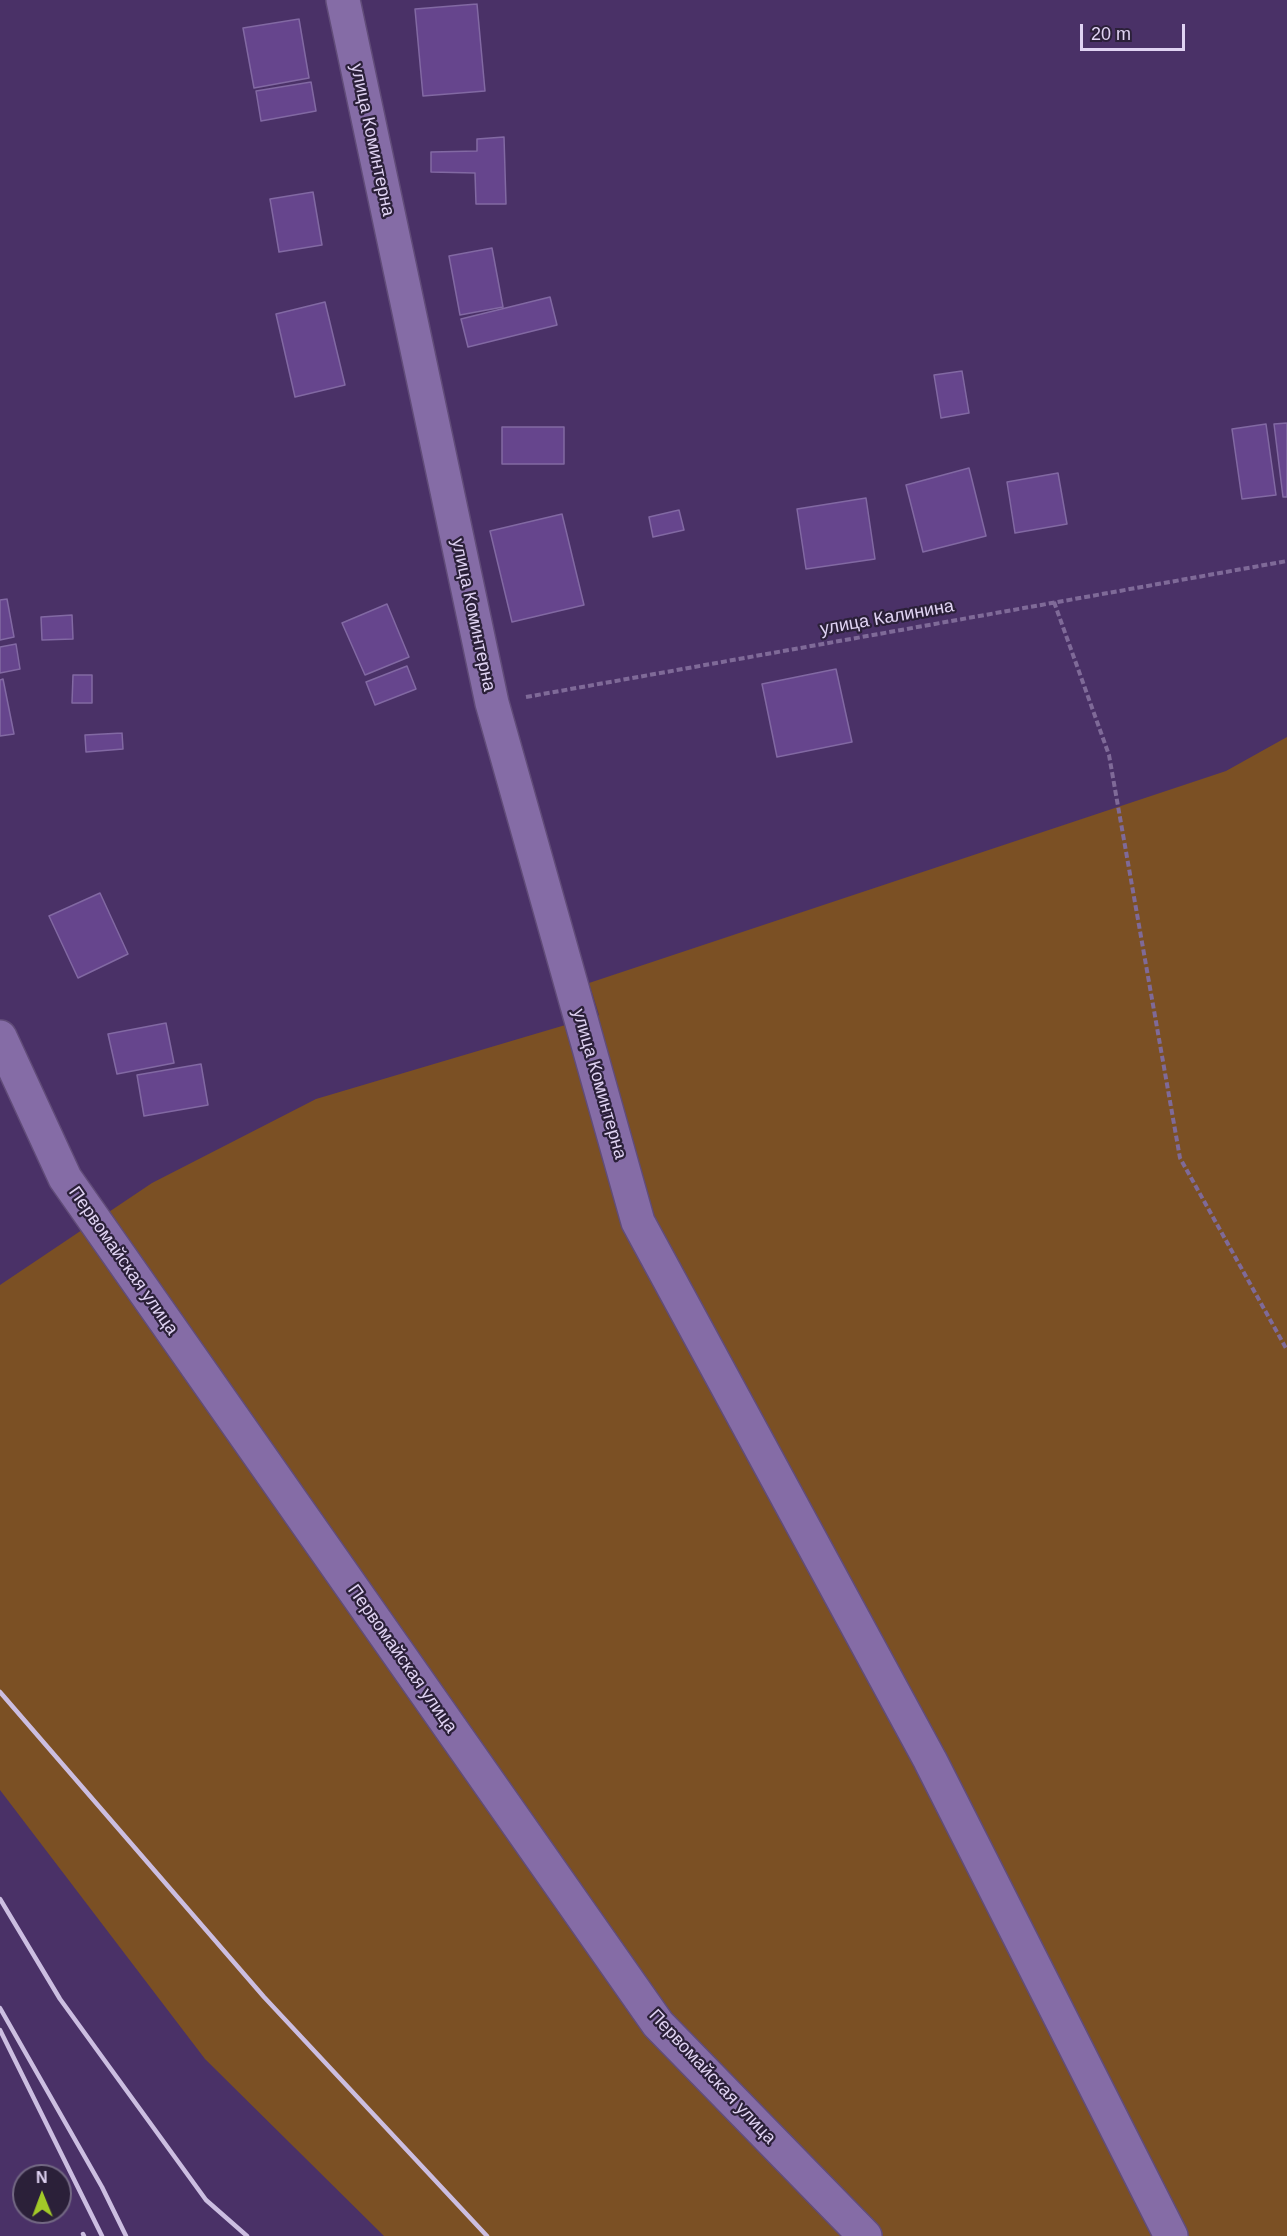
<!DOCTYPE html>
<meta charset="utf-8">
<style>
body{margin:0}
#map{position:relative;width:1287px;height:2236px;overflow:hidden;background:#4a3167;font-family:Helvetica,sans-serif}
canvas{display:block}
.north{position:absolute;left:12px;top:2164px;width:60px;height:60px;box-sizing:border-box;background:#2b2039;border:2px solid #736883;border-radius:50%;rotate:359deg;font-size:16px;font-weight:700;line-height:24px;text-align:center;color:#e0d3f3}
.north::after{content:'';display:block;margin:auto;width:21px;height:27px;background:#a2c928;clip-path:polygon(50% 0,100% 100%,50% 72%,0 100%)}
.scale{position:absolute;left:1080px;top:24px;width:105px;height:27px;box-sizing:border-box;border:3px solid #e0d3f3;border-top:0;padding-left:8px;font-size:18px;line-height:21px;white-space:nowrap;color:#e0d3f3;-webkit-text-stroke:4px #2b2039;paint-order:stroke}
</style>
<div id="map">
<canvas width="1287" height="2236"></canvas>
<div class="north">N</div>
<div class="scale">20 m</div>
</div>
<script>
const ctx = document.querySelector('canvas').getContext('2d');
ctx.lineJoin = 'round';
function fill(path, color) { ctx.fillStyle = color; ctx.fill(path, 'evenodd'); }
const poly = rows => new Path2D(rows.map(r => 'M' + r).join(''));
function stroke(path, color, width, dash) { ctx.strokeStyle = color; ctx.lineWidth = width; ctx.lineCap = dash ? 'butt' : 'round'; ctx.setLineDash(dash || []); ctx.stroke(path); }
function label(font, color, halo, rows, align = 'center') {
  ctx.font = font + ' Helvetica,sans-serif'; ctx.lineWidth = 4.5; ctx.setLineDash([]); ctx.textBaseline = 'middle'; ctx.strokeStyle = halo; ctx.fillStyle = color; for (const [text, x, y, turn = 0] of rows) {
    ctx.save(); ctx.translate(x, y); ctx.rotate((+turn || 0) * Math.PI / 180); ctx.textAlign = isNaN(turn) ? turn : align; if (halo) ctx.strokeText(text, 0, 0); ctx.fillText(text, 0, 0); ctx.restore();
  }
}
fill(poly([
 [1287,737,1287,2236,384,2236,205,2059,0,1790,0,1285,152,1183,316,1099,599,1015,589,983,1226,771]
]), '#7b5024');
const building = poly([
 [477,4,485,91,423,96,415,9,477,4],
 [299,19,309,78,254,88,243,28,299,19],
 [311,82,316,111,261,121,256,91,311,82],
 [504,137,506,204,476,204,475,173,431,172,431,152,477,151,477,139,504,137],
 [313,192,322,245,279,252,270,199,313,192],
 [492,248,503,307,460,315,449,256,492,248],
 [550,297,557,325,468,347,461,319,550,297],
 [325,302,345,385,295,397,276,314,325,302],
 [962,371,969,413,941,418,934,375,962,371],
 [1287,423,1287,497,1283,497,1274,424,1287,423],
 [1266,424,1276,495,1242,499,1232,429,1266,424],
 [502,427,564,427,564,464,502,464,502,427],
 [969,468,986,536,923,552,906,485,969,468],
 [1058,473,1067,524,1015,533,1007,482,1058,473],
 [866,498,875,559,806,569,797,509,866,498],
 [679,510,684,530,653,537,649,517,679,510],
 [562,514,584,605,512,622,490,531,562,514],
 [7,599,14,637,0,640,0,600,7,599],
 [387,604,409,657,365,675,342,623,387,604],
 [72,615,73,639,42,640,41,617,72,615],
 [16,644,20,669,0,673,0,647,16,644],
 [407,666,416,689,375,705,366,682,407,666],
 [836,669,852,742,777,757,762,684,836,669],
 [73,675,92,675,92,703,72,703,73,675],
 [3,679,14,734,0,736,0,680,3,679],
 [122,733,123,749,86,752,85,735,122,733],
 [100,893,128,954,78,978,49,916,100,893],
 [166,1023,174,1063,117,1074,108,1034,166,1023],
 [201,1064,208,1105,144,1116,137,1075,201,1064]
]);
fill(building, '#66458d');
stroke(building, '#8269a3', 1.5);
const street = poly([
 [343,0,492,703,638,1222,930,1760,1171,2236],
 [0,1037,65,1178,658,2024,865,2236]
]);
stroke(street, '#614c79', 36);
stroke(poly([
 [1054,602,1109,755,1180,1158,1287,1350],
 [526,697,1287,561]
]), '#7f6a98', 4, [6, 3]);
stroke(street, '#856ca6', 33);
stroke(poly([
 [0,1692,264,1997,487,2236],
 [0,1899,60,1999,206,2200,247,2236],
 [0,2008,102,2187,126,2236],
 [0,2030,102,2236],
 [83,2234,84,2236]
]), '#ccbee1', 4.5);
label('18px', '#e0d3f3', '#2b2039', [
 ["улица Коминтерна",372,140,78],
 ["улица Коминтерна",473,615,78],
 ["улица Калинина",887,618,-10],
 ["улица Коминтерна",599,1084,74],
 ["Первомайская улица",123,1261,55],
 ["Первомайская улица",402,1659,55],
 ["Первомайская улица",712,2077,47]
]);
</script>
